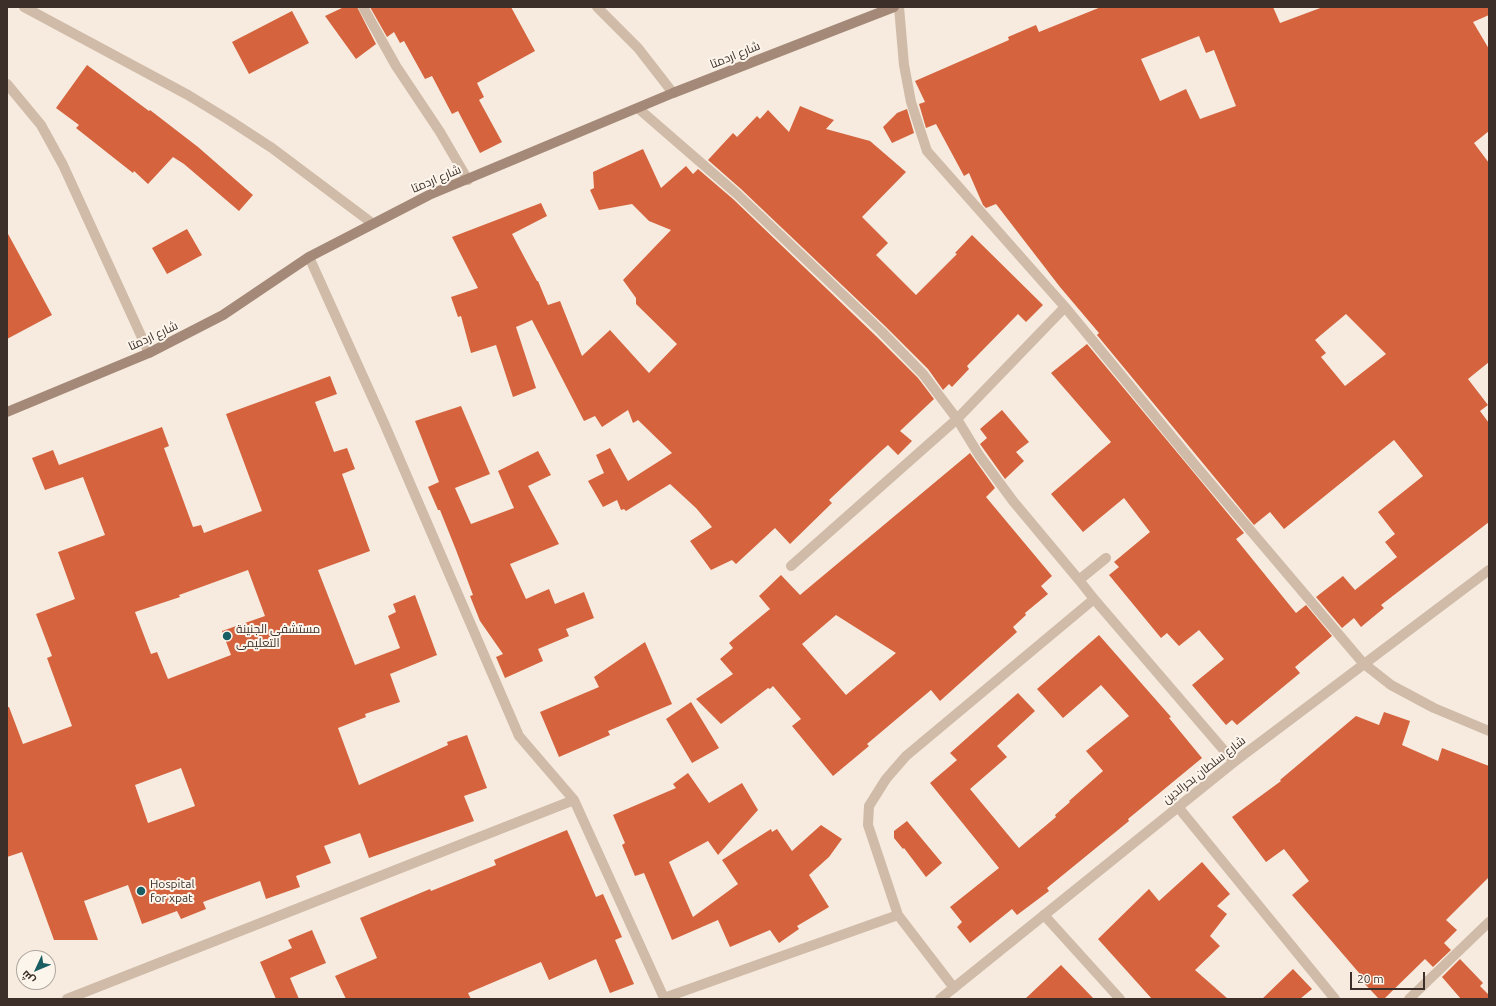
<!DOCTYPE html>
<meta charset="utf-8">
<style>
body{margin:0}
#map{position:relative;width:1496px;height:1006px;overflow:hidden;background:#f6ebde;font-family:Ubuntu,Cairo,sans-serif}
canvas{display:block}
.frame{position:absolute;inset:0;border:8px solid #3c2f29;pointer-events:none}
.north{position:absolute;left:16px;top:950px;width:40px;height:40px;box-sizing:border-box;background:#fcf5ec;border:1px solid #afa69e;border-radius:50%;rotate:226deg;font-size:11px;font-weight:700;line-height:16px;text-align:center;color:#3c2f29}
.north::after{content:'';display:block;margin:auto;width:14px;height:18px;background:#195e63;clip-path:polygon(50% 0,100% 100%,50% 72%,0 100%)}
.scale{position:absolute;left:1350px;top:972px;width:75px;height:18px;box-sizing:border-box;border:2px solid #3c2f29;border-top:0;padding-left:5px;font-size:12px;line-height:14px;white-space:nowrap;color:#3c2f29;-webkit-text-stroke:3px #fcf5ec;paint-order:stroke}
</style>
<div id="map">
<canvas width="1496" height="1006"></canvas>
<div class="frame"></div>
<div class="north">ش</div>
<div class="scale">20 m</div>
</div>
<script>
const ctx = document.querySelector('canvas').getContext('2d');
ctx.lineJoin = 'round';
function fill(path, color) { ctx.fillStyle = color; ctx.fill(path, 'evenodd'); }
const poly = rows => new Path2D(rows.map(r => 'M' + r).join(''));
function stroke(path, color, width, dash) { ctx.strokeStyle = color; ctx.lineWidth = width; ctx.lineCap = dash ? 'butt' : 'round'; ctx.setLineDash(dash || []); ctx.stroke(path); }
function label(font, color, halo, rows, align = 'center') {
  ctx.font = font + ' Ubuntu,Cairo,sans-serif'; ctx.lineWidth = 4; ctx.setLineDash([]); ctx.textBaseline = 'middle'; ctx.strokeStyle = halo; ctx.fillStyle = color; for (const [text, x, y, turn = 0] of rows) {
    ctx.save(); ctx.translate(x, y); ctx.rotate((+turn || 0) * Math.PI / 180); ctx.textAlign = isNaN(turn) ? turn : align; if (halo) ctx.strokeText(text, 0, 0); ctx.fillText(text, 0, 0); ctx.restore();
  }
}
fill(poly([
 [344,7,357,7,376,44,356,59,325,16],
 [370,7,511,7,535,51,477,83,484,97,479,100,502,142,480,153,458,111,452,114,432,76,425,79,404,41,400,43,394,32,387,37],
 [1101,7,1273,7,1280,23,1323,7,1489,7,1489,15,1473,22,1489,49,1489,131,1474,143,1489,163,1489,362,1468,379,1488,405,1480,411,1489,423,1489,522,1381,605,1384,608,1361,627,1354,618,1342,628,1316,597,1343,576,1355,590,1397,557,1385,542,1395,534,1378,512,1423,476,1394,440,1284,529,1270,512,1254,525,1097,335,1099,333,1060,287,996,204,986,208,983,205,969,173,964,176,936,124,926,128,919,104,925,102,915,81,1009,40,1008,37,1036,25,1039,32],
 [1199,36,1206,53,1214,50,1236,106,1200,119,1186,89,1160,101,1141,59],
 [1346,314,1386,354,1345,386,1321,357,1326,353,1315,340],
 [292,11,309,43,249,74,232,42],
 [87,65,149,111,150,110,198,147,253,195,239,211,184,164,173,157,148,184,134,171,133,173,76,128,79,125,56,108],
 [800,106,834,120,826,129,870,141,906,172,862,217,888,243,876,255,916,295,957,254,955,253,972,235,1043,305,1026,322,1018,314,967,366,969,369,952,387,949,384,943,390,928,369,885,326,741,189,708,160,733,133,737,137,757,116,760,119,768,110,789,132],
 [907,109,914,133,892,143,883,127,897,113],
 [643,149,661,188,686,166,693,174,698,169,733,199,876,336,918,378,934,399,900,431,912,441,898,455,888,445,880,452,829,500,832,503,790,544,775,528,736,564,732,560,711,570,690,541,712,527,696,508,670,484,626,511,624,509,621,510,617,500,603,507,588,481,604,473,596,455,610,448,628,481,672,453,638,420,633,423,628,410,602,427,595,416,584,421,532,320,516,327,536,388,513,397,496,345,471,353,461,316,458,317,451,297,478,288,452,237,541,203,547,216,512,234,537,281,538,281,548,305,560,301,582,356,610,330,649,373,677,344,636,304,636,298,623,280,671,230,649,221,632,204,599,210,590,190,594,188,593,172],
 [187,229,202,255,167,274,152,248],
 [7,232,52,315,7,339],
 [1087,344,1244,533,1236,539,1296,613,1306,605,1332,636,1295,667,1300,673,1237,725,1232,720,1226,725,1192,685,1224,659,1199,630,1179,646,1167,633,1161,638,1109,575,1119,567,1114,562,1150,532,1124,498,1083,532,1051,494,1111,442,1051,373],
 [330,376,337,394,315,402,334,452,347,448,355,469,342,474,370,551,318,570,355,665,400,648,388,616,396,612,393,604,415,595,437,655,390,674,400,702,365,714,366,717,338,728,359,785,448,745,447,742,467,735,487,788,464,796,474,821,369,858,360,833,324,846,331,863,296,876,300,887,266,899,260,881,203,902,206,909,181,919,177,911,142,924,128,885,84,901,98,940,54,940,22,852,7,857,7,707,9,707,23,744,72,726,47,658,52,656,36,614,75,599,58,552,105,535,83,477,45,490,32,458,53,450,59,465,162,427,169,446,164,448,193,527,201,525,204,533,262,511,226,414],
 [248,570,265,616,222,631,231,655,168,679,157,652,151,654,135,612,180,597,179,595],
 [181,768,195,806,148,823,135,785],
 [461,406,490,474,455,488,471,524,514,508,498,471,538,451,551,475,528,486,559,544,510,564,526,599,549,589,555,604,584,592,594,618,566,629,569,636,538,649,543,661,505,678,496,657,503,654,480,621,470,596,473,595,456,550,440,510,438,510,428,487,439,482,415,421],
 [1002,410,1029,442,1016,452,1024,461,1005,479,980,444,987,438,980,429],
 [970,453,995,488,986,497,1052,576,1041,586,1048,594,1025,613,1026,615,1013,627,1017,632,940,701,931,690,867,744,869,746,833,776,792,726,801,719,773,686,770,689,768,688,721,724,696,699,733,674,720,659,733,648,729,643,770,609,759,596,781,575,800,595],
 [836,615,896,653,846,695,802,644],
 [1099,635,1171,717,1169,718,1202,758,1128,819,1129,821,1047,888,1049,891,1017,915,1012,909,970,943,957,927,962,922,950,907,999,868,930,783,957,760,950,753,1018,693,1035,711,997,746,1007,757,970,789,1019,848,1056,817,1055,815,1070,802,1069,801,1103,771,1086,751,1129,716,1101,685,1063,718,1037,689],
 [645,642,672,704,608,731,610,735,559,757,540,712,599,687,594,677],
 [691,702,719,748,692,763,666,719],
 [1384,712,1410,721,1402,745,1438,761,1442,748,1489,766,1489,877,1446,920,1457,930,1444,943,1451,950,1433,967,1425,959,1384,999,1379,999,1364,983,1366,981,1292,895,1309,881,1284,849,1266,862,1232,817,1281,781,1280,780,1356,716,1379,725],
 [688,773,709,803,742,783,758,810,718,855,708,841,669,862,693,917,738,884,722,860,771,829,772,832,777,829,792,851,821,825,842,839,829,857,809,875,829,907,797,926,799,929,779,943,770,930,730,947,718,920,672,940,644,873,635,876,622,845,625,843,613,815,676,788,673,784],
 [907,821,942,863,926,877,904,848,903,849,894,838,894,831],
 [567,830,596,897,603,894,622,937,615,940,634,984,610,993,596,959,549,980,541,962,468,993,471,999,346,999,335,976,377,958,360,918,430,889,431,891,496,865,494,860],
 [1202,862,1230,894,1217,906,1227,914,1210,936,1220,946,1195,970,1228,999,1152,999,1098,939,1149,889,1159,901],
 [312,930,326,963,290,978,299,999,276,999,260,962,292,948,288,940],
 [1460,959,1483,983,1480,986,1489,995,1489,999,1461,999,1442,977],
 [1061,965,1094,999,1025,999],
 [1293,969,1312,989,1300,999,1262,999]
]), '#d4633e');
stroke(poly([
 [24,7,188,95,229,120,272,148,372,223],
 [363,7,396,66,440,132,468,180],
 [597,7,638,48,673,93],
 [899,7,904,65,911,102,927,151,1065,307,1195,465,1363,663,1391,685,1434,708,1489,731],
 [7,84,41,125,63,165,149,353],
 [639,109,737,194,881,331,923,374,957,419,1065,307],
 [791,566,957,419,979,455,1013,501,1079,580],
 [1094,599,1079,580,1106,558],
 [574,800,664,998,898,915,868,825,869,806,886,779,906,756,1094,599,1234,762],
 [1178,807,1335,999],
 [898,915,954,988],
 [1044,915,1120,999],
 [67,999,574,800,519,736,384,423,309,257],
 [1409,999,1489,922]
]), '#d0baa8', 10);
stroke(poly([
 [940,999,1234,762,1489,570]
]), '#d0baa8', 10);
stroke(poly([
 [7,412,149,353,223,315,309,257,429,195,673,93,894,7]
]), '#a48979', 10);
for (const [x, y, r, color] of [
 [227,636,5,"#195e63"],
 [141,891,5,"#195e63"]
]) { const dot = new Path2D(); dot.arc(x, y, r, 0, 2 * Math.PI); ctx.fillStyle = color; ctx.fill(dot); stroke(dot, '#fcf5ec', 1.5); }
label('12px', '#3c2f29', '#fcf5ec', [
 ["شارع اردمتا",735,55,-22],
 ["شارع اردمتا",436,179,-23],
 ["شارع اردمتا",153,336,-25],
 ["شارع سلطان بحرالدين",1204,770,-38]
]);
label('12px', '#3c2f29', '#fcf5ec', [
 ["مستشفي الجنينة",236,629],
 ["التعليمى",236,643],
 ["Hospital",150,884],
 ["for xpat",150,898]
], 'left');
</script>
